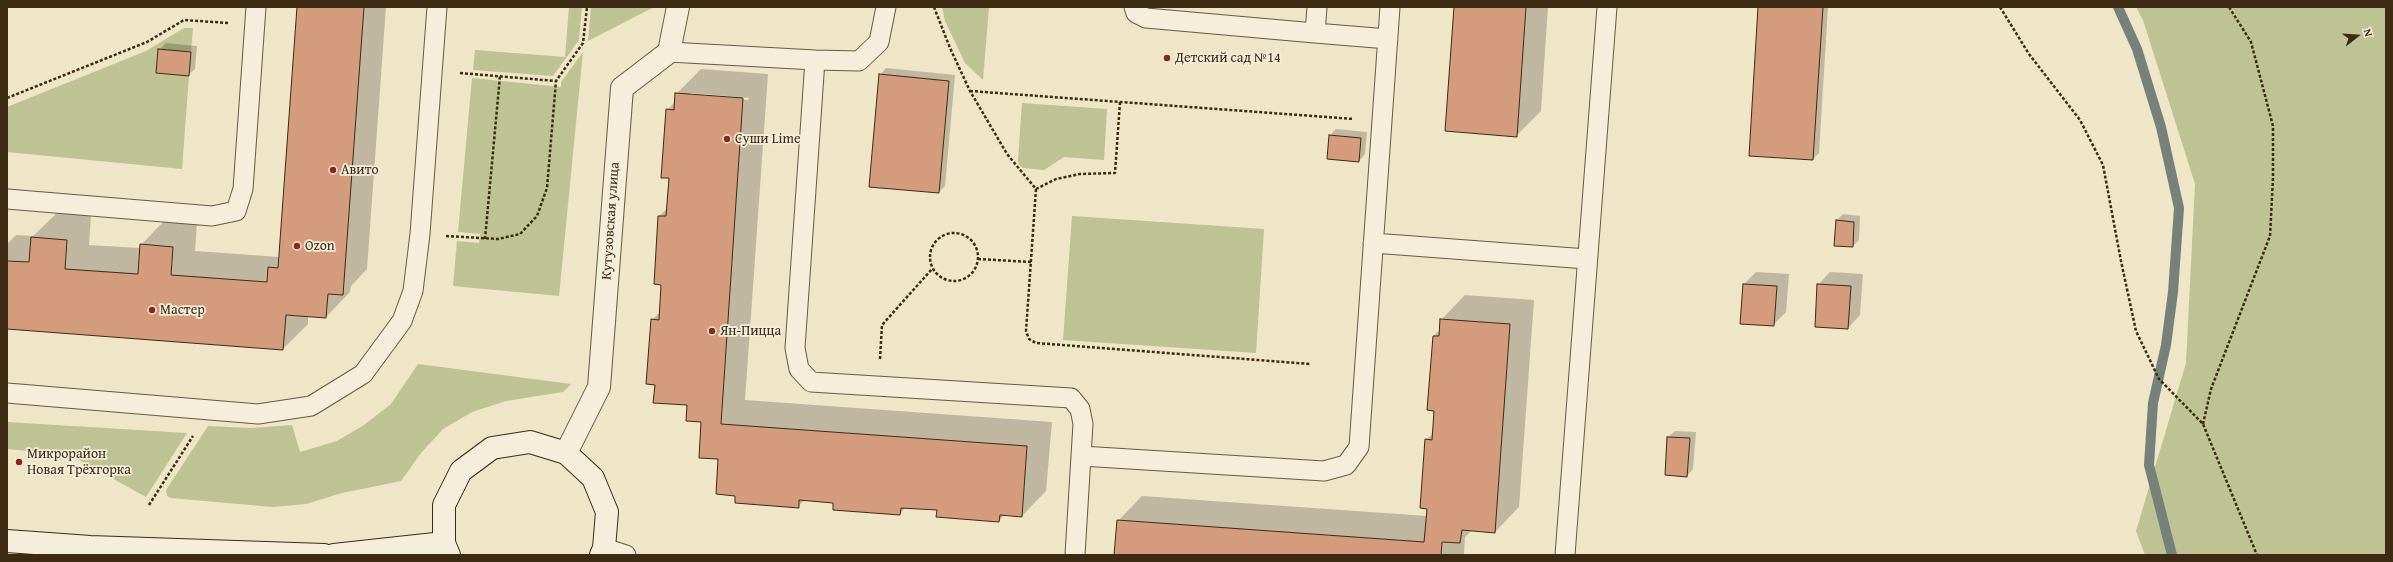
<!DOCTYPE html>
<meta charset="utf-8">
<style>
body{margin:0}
#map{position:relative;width:2393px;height:562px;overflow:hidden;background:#efe5c7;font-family:"Gentium Book Plus",serif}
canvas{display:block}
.frame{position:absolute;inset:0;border:8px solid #3c2a13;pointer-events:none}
.north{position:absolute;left:2337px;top:16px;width:40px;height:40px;-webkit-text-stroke:3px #f5eedb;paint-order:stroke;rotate:73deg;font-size:11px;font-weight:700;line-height:16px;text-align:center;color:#3c2a13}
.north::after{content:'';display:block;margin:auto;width:14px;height:18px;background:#3c2a13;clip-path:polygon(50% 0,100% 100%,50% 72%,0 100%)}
</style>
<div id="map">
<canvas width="2393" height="562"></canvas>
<div class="frame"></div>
<div class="north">N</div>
</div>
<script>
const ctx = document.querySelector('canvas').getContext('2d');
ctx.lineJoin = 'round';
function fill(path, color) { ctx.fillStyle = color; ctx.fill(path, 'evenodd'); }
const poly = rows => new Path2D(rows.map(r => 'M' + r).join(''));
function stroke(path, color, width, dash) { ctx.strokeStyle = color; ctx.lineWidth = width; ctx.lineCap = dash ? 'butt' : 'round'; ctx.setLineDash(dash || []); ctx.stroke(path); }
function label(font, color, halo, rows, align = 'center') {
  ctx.font = font + ' "Gentium Book Plus",serif'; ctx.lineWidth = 3.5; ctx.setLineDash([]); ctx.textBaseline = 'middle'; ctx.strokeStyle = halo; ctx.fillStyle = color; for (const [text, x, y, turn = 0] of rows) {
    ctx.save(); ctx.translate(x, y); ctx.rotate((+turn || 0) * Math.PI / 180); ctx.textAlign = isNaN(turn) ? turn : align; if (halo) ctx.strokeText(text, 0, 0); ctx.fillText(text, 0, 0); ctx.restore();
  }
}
fill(poly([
 [569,7,582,7,579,40,553,76,473,70,475,50,565,57],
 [591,7,654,7,588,41],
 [942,7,989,7,983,80,965,63,945,21],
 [2136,7,2386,7,2386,555,2145,555,2136,531,2186,363,2195,184,2143,20],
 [184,28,193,28,191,52,158,49,156,73,189,76,182,169,7,152,7,107,146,51],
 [583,52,559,296,453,286,457,241,479,243,480,234,458,232,472,78,561,87,561,82],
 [1022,103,1107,109,1104,160,1064,157,1044,170,1023,168,1019,165,1018,160],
 [1072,216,1264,229,1256,353,1063,340],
 [418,364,571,384,563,392,506,401,472,412,443,429,421,453,401,481,342,493,306,504,273,507,171,498,167,496,166,490,208,426,251,428,292,425,300,452,337,441,364,425,391,404],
 [7,422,187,433,146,497,70,455,7,449]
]), '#bdc393');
fill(poly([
 [298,7,386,7,367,269,351,286,350,292,326,317,308,315,308,324,283,349,7,328,7,244,16,235,33,236,57,213,91,215,89,245,140,248,141,245,165,220,197,223,195,251,280,257],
 [1455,7,1548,7,1541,111,1516,136],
 [1759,7,1828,7,1819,153,1813,159],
 [166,43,197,46,195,69,188,75,159,50],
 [886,68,955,75,945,186,939,192,880,75],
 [701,69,768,74,745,400,1052,422,1046,491,1022,516,1005,514,999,521,938,510,906,507,900,514,834,502,805,500,798,506,736,495,702,421,688,405,652,320,661,311,662,284,655,283,659,216,668,208,670,177,667,110,676,101,676,94],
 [690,93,749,98,748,100,690,95],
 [1336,129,1367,132,1365,154,1359,161,1330,135],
 [1843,214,1860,216,1859,240,1853,246,1837,220],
 [1756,272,1789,274,1786,312,1773,325,1744,284],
 [1830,272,1863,274,1860,315,1848,328,1818,285],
 [1465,295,1534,300,1519,507,1495,532,1472,530,1465,537,1464,555,1115,555,1118,521,1142,496,1427,516,1426,440,1433,433,1435,410,1433,336,1440,330,1441,320],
 [1675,431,1696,432,1693,469,1687,476,1668,437]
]), '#0003');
stroke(poly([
 [2118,7,2137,49,2161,127,2179,208,2173,292,2166,345,2153,403,2149,465,2172,555]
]), '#768279', 10);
const building = poly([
 [297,7,364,7,343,295,328,294,326,318,286,315,283,350,7,329,7,261,29,262,31,237,67,240,65,269,138,274,140,244,173,247,171,275,267,282,268,267,278,268,297,7],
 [1454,7,1526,7,1517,137,1445,131,1454,7],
 [1758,7,1823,7,1813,160,1749,156,1758,7],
 [158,49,191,52,189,76,156,73,158,49],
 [879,74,949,81,939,193,869,187,879,74],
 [675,93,743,98,721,424,1027,446,1022,517,1000,515,999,522,936,517,937,510,901,508,900,515,833,510,833,503,799,500,799,508,735,503,735,496,716,494,718,459,699,458,701,422,686,421,687,405,653,403,655,385,646,384,651,319,659,320,661,285,654,284,658,216,666,216,669,178,661,178,666,109,674,110,675,93],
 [1329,135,1361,138,1359,162,1327,159,1329,135],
 [1836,220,1854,222,1853,247,1834,246,1836,220],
 [1743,284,1777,286,1774,326,1740,324,1743,284],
 [1817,284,1851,286,1848,329,1815,327,1817,284],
 [1440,319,1510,324,1495,533,1462,530,1460,543,1442,542,1441,555,1114,555,1117,520,1424,542,1427,509,1420,508,1425,439,1432,440,1434,411,1427,410,1433,336,1439,336,1440,319],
 [1667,437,1690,438,1687,477,1665,475,1667,437]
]);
fill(building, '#d59b7d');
stroke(building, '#3c2a13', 1);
const lane = poly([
 [886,7,879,42,859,61,815,60,795,348,799,369,811,382,1071,398,1080,409,1083,424,1081,456,1324,471,1346,465,1359,447,1390,7],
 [1134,7,1136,13,1146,18,1315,33,1317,7],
 [1315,33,1388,39],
 [669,52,815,60],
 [7,199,212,216,236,211,243,189,256,7],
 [1373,243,1587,259],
 [7,393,258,414,311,406,363,374,402,321,413,291,420,234,437,7],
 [604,548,626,555],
 [1075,555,1081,456],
 [1565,555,1607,7]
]);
const street = poly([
 [566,453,599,387,622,88,669,52,678,7]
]);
const secondary = poly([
 [7,541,90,547,324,555],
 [334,555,444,543],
 [449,555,444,543,444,505,461,471,492,448,530,442,566,453,593,478,607,512,604,548,601,555]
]);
stroke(lane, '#695940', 21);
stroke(street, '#695940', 24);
stroke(secondary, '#3c2a13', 24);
stroke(poly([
 [934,7,950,48,970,91,1007,154,1036,189,1026,331,1029,339,1036,343,1310,364],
 [2000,7,2029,54,2080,120,2103,165,2121,261,2136,331,2159,379,2203,424,2257,555],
 [460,73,556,81,583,43,587,7],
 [970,91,1354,119],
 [7,98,147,42,184,20,228,23],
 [1036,189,1056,179,1080,174,1115,173,1120,102],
 '930 257a24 24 0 1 1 48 0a24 24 0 1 1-48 0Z',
 [446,236,498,239,520,234,537,216,547,188,556,81],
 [485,239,500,76],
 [978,259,1031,262],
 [880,359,882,325,932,269],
 [2203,424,2211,389,2270,236,2273,178,2273,126,2251,42,2229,7],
 [149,505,193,436]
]), '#3c2a13', 2.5, [3, 2]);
stroke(lane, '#f5eedb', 19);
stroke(street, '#f5eedb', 22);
stroke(secondary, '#f5eedb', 22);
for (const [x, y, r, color] of [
 [1167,58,4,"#8f2418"],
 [727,139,4,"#8f2418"],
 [333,170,4,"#8f2418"],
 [297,246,4,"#8f2418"],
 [152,310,4,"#8f2418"],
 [712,331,4,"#8f2418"],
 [19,462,4,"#8f2418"]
]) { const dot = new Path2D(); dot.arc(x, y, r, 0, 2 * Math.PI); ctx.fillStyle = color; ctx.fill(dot); stroke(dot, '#f5eedb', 1.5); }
label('14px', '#3c2a13', '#f5eedb', [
 ["Детский сад №14",1175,58],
 ["Суши Lime",735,139],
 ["Авито",341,170],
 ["Ozon",305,246],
 ["Мастер",160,310],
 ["Ян-Пицца",720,331],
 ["Микрорайон",27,454],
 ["Новая Трёхгорка",27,470]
], 'left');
label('14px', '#3c2a13', '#f5eedb', [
 ["Кутузовская улица",611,221,-86]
]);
</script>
